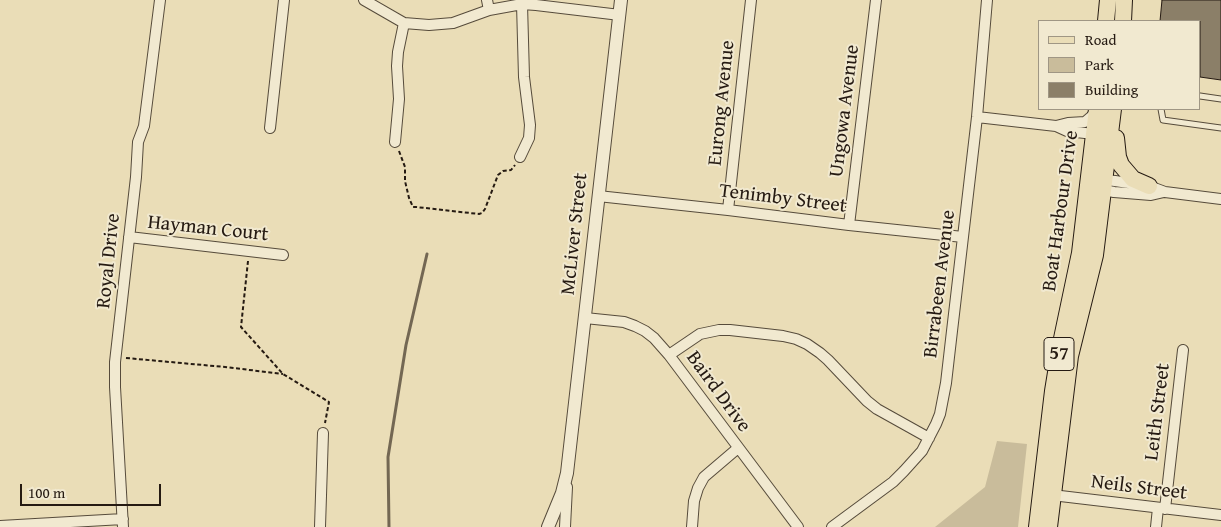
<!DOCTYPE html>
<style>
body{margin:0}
#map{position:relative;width:1221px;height:527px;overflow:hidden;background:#eaddb7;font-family:"Gentium Book Plus",serif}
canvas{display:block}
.legend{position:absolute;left:1038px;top:20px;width:162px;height:90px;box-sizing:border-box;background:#f1e9d0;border:1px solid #9f9684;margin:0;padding:6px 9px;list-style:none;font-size:15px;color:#251a12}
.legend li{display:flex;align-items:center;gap:10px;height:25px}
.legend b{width:25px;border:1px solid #9f9684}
.scale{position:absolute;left:20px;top:484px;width:141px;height:22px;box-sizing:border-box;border:2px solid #251a12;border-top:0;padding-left:6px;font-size:15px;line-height:18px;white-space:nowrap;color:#251a12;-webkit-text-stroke:4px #f1e9d0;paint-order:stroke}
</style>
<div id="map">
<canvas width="1221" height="527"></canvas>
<ul class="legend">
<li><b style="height:6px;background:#eaddb7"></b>Road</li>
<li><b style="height:14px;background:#c9bc9b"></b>Park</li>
<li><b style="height:14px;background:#8b7f68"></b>Building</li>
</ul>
<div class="scale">100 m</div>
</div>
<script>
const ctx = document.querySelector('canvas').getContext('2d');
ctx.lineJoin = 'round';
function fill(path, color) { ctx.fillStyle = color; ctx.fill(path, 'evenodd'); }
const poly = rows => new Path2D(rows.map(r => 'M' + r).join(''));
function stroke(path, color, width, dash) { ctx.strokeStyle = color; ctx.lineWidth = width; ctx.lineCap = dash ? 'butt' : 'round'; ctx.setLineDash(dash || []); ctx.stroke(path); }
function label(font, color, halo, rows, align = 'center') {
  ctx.font = font + ' "Gentium Book Plus",serif'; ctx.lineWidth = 4; ctx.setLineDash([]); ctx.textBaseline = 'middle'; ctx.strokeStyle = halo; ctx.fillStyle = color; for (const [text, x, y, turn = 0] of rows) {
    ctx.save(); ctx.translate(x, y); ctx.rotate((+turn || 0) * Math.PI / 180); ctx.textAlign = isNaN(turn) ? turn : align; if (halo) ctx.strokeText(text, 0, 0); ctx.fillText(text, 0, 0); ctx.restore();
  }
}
fill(poly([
 [997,441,1027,444,1018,527,935,527,985,487]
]), '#c9bc9b');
stroke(poly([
 [389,527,388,457,406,345,427,254]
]), '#736753', 3);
const building = poly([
 [1162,0,1221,0,1221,80,1200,77,1200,21,1160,21,1162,0]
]);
fill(building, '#8b7f68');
stroke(building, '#251a12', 1);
const service = poly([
 [1200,96,1221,99],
 [1161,109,1163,120,1221,128]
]);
const minor = poly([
 [364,0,404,23,429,25,453,23,489,10,522,4,536,5,620,15],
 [487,0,489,10],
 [977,117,1056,126,1068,123,1085,122,1092,116,1096,110],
 [1056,126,1067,131,1094,134],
 [270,128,284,0],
 [395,142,399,99,397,66,398,52,404,23],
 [520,157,529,138,530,125,524,77,522,4],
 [1099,181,1105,180,1115,181,1149,186,1165,192,1221,199],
 [1099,188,1104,190,1114,192,1151,195,1164,192],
 [598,196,728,210,849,225,963,237],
 [728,210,751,0],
 [849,225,876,0],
 [129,237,283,255],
 [585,318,624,322,635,326,645,331,654,338,669,355,798,527],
 [669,355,700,334,719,330,730,330,783,336,796,339,807,344,820,353,828,360,867,401,877,409,929,438],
 [1052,495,1221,515],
 [1165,509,1183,350],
 [0,526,123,519],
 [123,527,115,387,115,362,136,177,138,142,144,126,160,0],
 [320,527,323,433],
 [565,527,567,487],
 [692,527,694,501,698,488,704,477,738,448],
 [832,527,893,482,904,471,922,451,936,424,940,414,946,383,952,331,977,117,987,0],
 [1156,527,1158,508]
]);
const tertiary = poly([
 [548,527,562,493,567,473,621,0]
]);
const primary = poly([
 [1106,21,1108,0],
 [1123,21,1124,0],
 [1116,138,1118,157,1121,165,1133,179,1149,186],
 [1037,527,1053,391,1060,348,1080,253,1097,109],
 [1049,527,1070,356,1095,255,1113,109]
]);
stroke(service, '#564b3b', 7);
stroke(minor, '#564b3b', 12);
stroke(tertiary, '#564b3b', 14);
stroke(primary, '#251a12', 18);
stroke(poly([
 [399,151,405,167,405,181,409,198,413,207,416,207,479,214,482,213,485,209,498,175,503,171,511,170,515,165],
 [248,261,241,327,283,374,329,402,325,423],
 [126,358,225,367,283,374]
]), '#251a12', 2, [4, 2.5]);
stroke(service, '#f1e9d0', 5);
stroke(minor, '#f1e9d0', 10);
stroke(tertiary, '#f1e9d0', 12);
stroke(primary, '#eaddb7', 16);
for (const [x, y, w] of [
 [1059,354,30]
]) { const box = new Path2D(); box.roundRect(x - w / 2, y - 16.5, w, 33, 4); ctx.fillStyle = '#f1e9d0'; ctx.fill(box); stroke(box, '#251a12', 1); }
label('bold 19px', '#251a12', null, [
 ["57",1059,354]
]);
label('20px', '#251a12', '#f1e9d0', [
 ["Eurong Avenue",722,103,-84],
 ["Ungowa Avenue",845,111,-83],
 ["Tenimby Street",783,199,7],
 ["Boat Harbour Drive",1061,211,-82],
 ["Hayman Court",208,229,6],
 ["McLiver Street",575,234,-84],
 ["Royal Drive",109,261,-84],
 ["Birrabeen Avenue",940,284,-83],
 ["Baird Drive",718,392,54],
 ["Leith Street",1158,412,-83],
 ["Neils Street",1139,488,7]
]);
</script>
